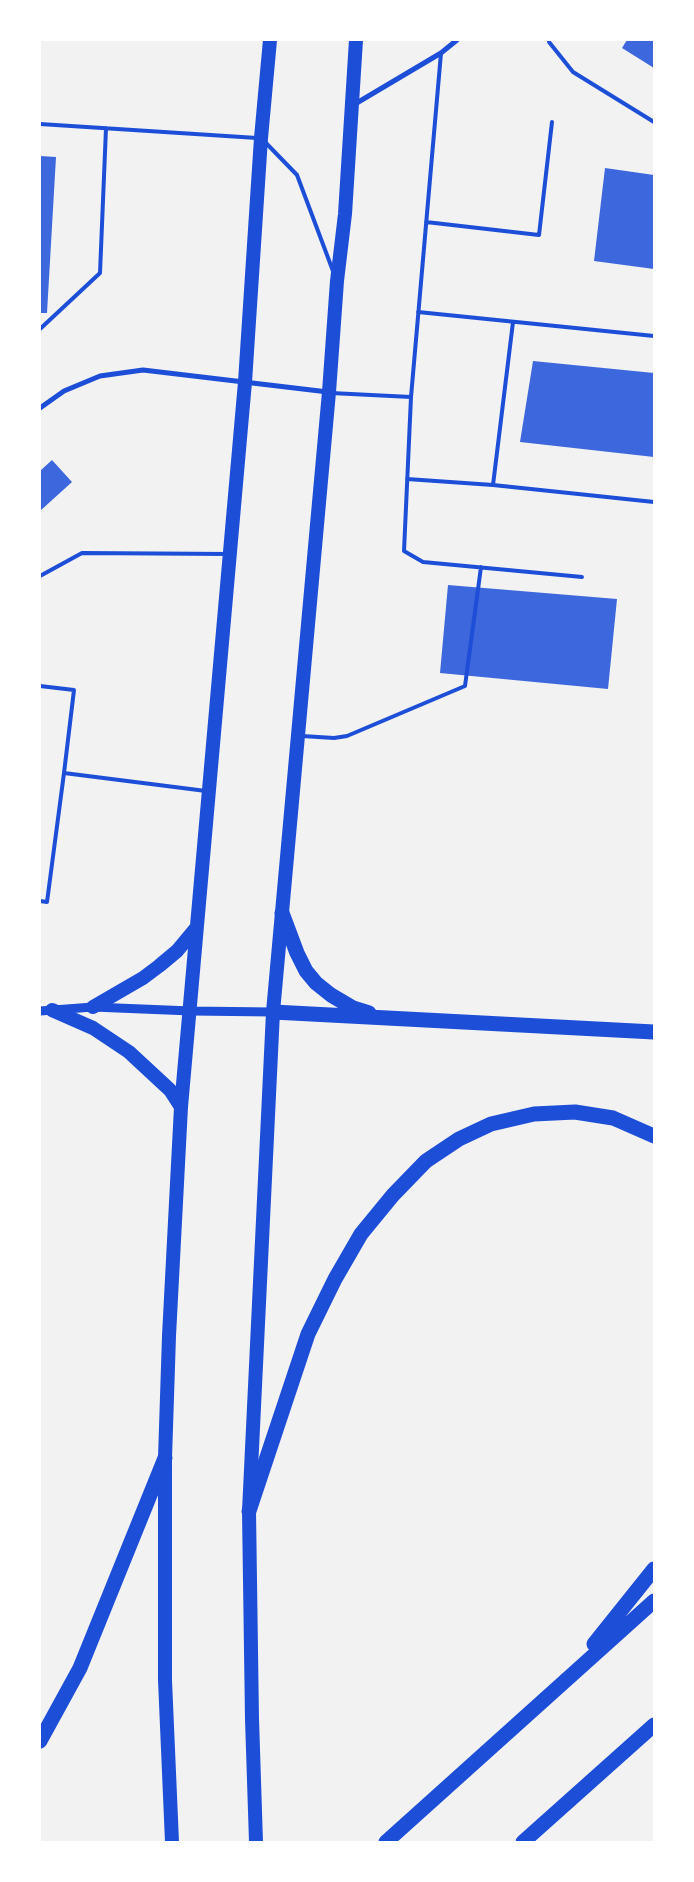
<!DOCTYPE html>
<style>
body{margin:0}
#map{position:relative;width:694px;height:1882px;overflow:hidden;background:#f2f2f2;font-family:"Exo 2",sans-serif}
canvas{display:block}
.frame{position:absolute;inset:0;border:41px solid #fff;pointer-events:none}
</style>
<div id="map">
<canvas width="694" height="1882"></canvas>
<div class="frame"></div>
</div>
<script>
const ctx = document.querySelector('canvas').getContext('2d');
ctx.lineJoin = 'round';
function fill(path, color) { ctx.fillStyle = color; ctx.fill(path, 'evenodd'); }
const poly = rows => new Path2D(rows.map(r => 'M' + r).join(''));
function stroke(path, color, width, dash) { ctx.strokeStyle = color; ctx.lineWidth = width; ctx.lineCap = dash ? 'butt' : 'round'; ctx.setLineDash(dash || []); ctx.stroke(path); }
fill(poly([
 [627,40,654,40,654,68,622,48],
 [40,156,56,157,47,313,40,313],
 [605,168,654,175,654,269,594,261],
 [533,361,654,373,654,457,520,442],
 [52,460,72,482,40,511,40,471],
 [448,585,617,599,608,689,440,673]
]), '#3d67dc');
stroke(poly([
 [549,42,573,72,654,122],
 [441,53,411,397,404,551,423,562,582,577],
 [40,124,257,138],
 [265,142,297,175,333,271],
 [426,222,539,235,552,122],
 [418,312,654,336],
 [40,329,100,273,106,128],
 [331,393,411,397],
 [407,479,493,485,654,502],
 [493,485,513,322],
 [40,576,82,553,228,554],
 [40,686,74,690,64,773],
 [302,736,334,738,347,736,465,686,481,567],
 [40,901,47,902,64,773,206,791]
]), '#1d4ed8', 4);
stroke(poly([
 [355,104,441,53,457,40],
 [40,408,64,391,100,376,143,370,328,392]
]), '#1d4ed8', 5);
stroke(poly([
 [40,1011,93,1007,191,1011,273,1012]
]), '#1d4ed8', 9);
stroke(poly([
 [93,1007,143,978,159,966,177,951,197,927],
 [52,1010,93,1028,129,1052,170,1090,181,1107],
 [172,1842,165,1680,165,1458,169,1336,181,1107,245,382,261,138,270,40],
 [256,1842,252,1719,249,1511,273,1012,329,392,337,281,345,214,356,40]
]), '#1d4ed8', 14);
stroke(poly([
 [282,913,297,953,306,971,316,983,331,995,353,1008,369,1013],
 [273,1012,654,1032],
 [249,1511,308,1334,335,1279,361,1234,393,1195,426,1161,459,1139,491,1124,534,1114,575,1112,613,1118,654,1136],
 [594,1644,654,1569],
 [40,1741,80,1668,165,1458],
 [386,1842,654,1601],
 [523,1842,654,1725]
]), '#1d4ed8', 15);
</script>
